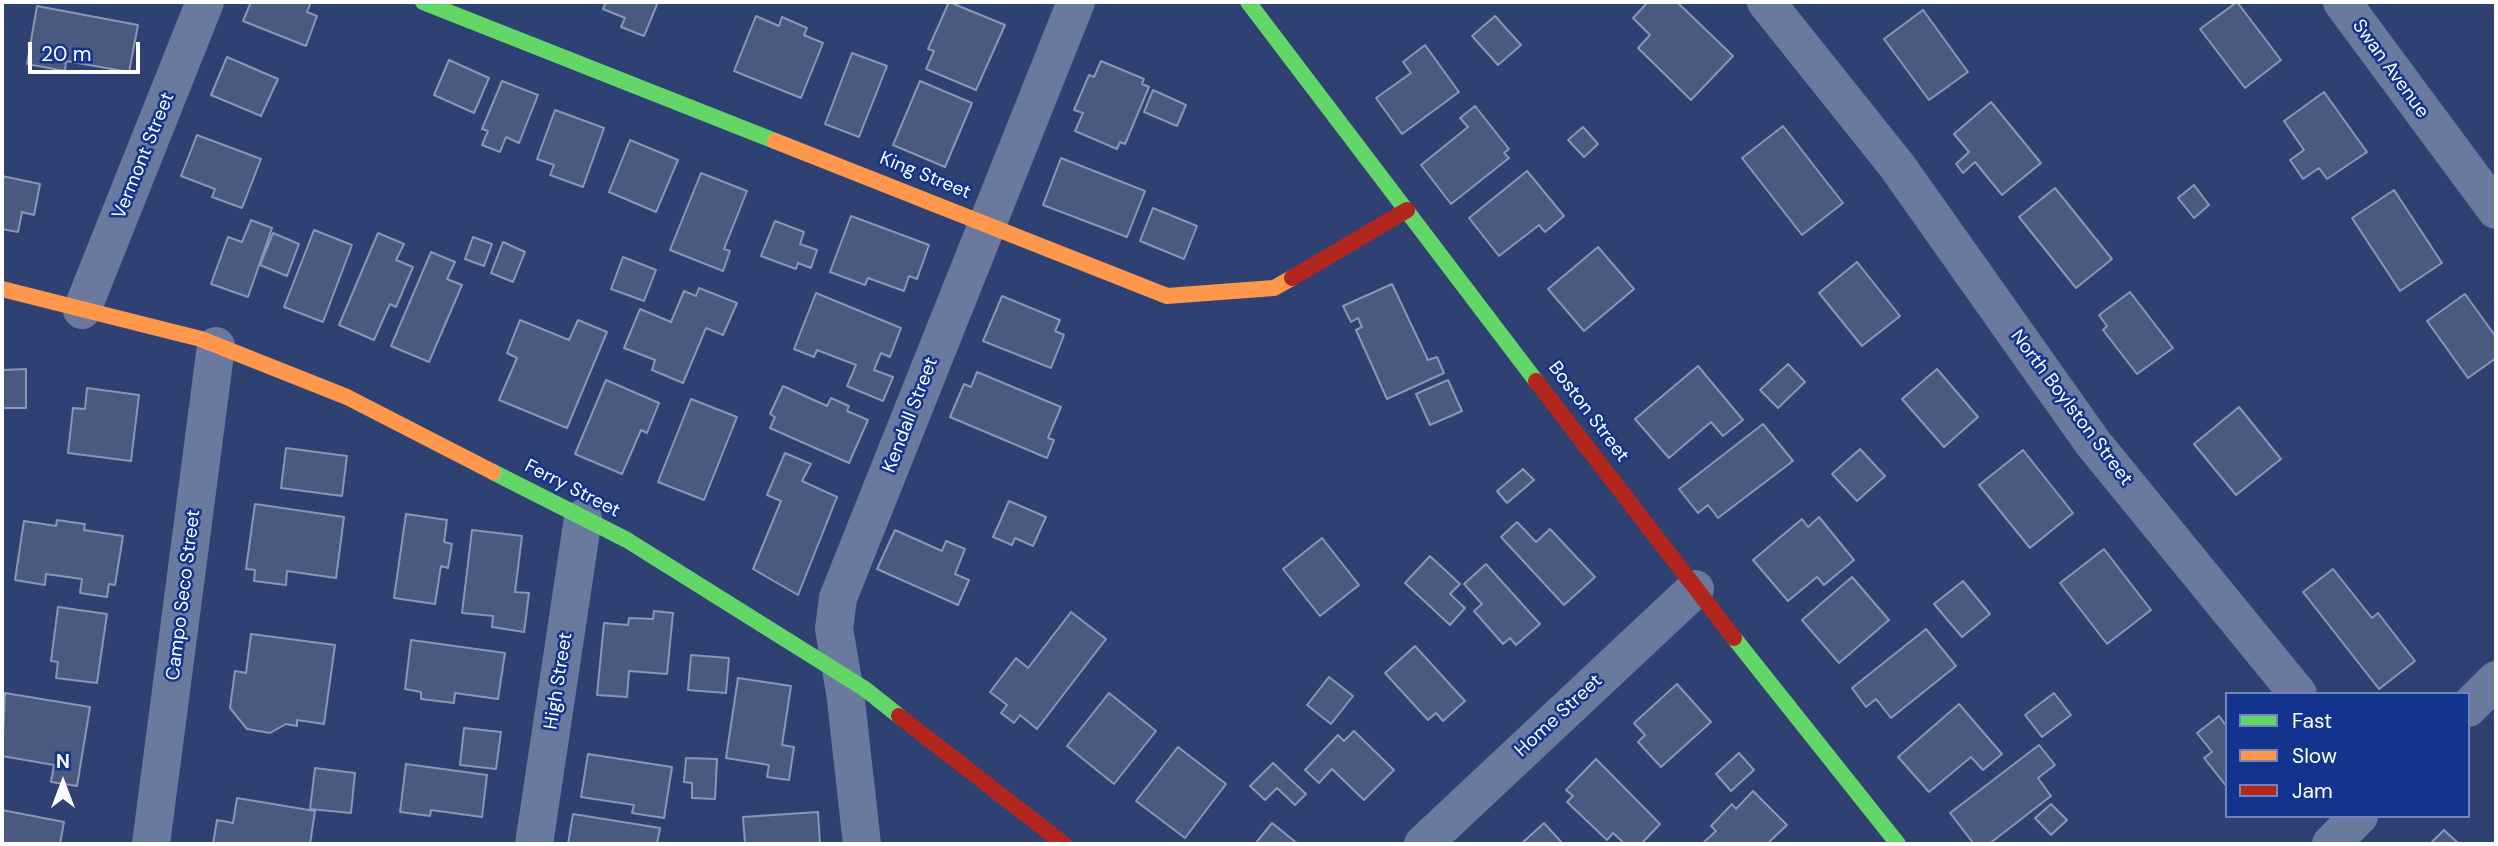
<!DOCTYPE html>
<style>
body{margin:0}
#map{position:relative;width:2498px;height:846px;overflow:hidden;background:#2e4172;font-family:"DM Sans",sans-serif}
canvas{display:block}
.frame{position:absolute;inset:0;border:4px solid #fff;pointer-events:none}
.legend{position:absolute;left:2225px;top:692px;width:245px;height:126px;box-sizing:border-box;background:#12348e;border:2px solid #7185bb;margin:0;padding:9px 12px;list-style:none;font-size:21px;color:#fff}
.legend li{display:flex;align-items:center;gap:14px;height:35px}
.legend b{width:35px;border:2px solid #7185bb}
.north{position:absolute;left:28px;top:748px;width:70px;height:70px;-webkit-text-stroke:5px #12348e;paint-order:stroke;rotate:0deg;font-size:19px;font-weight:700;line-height:28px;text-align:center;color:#fff}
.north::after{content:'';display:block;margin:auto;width:24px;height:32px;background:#fff;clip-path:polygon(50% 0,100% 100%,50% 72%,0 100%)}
.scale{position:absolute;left:28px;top:42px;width:112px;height:32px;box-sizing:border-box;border:4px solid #fff;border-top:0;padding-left:9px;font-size:21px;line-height:24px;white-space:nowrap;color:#fff;-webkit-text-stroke:5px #12348e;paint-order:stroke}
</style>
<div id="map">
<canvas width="2498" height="846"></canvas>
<div class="frame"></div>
<ul class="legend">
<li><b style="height:9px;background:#63d668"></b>Fast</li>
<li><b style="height:9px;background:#ff974d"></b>Slow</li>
<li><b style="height:9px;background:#b3261e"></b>Jam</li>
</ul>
<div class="north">N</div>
<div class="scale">20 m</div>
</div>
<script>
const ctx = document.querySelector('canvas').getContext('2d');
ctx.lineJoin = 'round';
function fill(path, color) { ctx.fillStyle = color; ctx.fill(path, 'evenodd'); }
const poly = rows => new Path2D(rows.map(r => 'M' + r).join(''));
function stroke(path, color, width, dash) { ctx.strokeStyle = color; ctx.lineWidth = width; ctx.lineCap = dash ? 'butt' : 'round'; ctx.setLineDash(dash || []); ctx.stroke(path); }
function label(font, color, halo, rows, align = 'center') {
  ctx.font = font + ' "DM Sans",sans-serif'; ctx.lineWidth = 5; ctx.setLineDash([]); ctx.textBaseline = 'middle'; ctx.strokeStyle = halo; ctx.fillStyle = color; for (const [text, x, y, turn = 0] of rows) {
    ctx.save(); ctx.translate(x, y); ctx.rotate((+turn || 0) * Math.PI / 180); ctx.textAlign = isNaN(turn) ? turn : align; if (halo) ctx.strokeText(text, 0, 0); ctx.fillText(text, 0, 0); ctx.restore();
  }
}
const building = poly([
 [251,2,311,2,307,12,317,16,306,46,243,21,251,2],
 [606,2,658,2,644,36,621,27,625,18,603,9,606,2],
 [949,2,1005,25,976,90,926,69,934,51,928,49,949,2],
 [1648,2,1677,2,1733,56,1691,100,1638,48,1650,35,1633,18,1648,2],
 [2237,2,2281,60,2245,88,2200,29,2237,2],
 [37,6,138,25,129,72,66,61,65,71,27,64,37,6],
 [1923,10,1968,72,1929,100,1884,39,1923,10],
 [756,16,779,26,782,17,807,28,804,35,823,43,801,98,734,71,756,16],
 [1495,16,1521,45,1498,65,1472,36,1495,16],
 [1425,45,1459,92,1402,134,1376,98,1411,73,1403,62,1425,45],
 [852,53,887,66,859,137,825,124,852,53],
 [227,57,278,79,261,116,211,95,227,57],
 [449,60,489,78,474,113,434,95,449,60],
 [1101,61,1144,79,1142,84,1149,87,1125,144,1120,142,1117,149,1075,131,1083,113,1074,110,1089,75,1094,77,1101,61],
 [502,81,538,95,519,143,506,137,500,152,482,145,488,131,482,129,502,81],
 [920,81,972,103,945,167,893,145,920,81],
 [1153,90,1186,105,1177,126,1144,112,1153,90],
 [2324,92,2367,152,2327,179,2319,168,2303,179,2290,160,2304,150,2284,121,2324,92],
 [1991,102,2041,163,2002,195,1975,162,1963,173,1956,164,1969,152,1954,134,1991,102],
 [1475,106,1509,149,1504,153,1509,158,1451,204,1421,165,1468,127,1460,118,1475,106],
 [555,110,604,128,583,187,550,175,554,165,537,159,555,110],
 [1783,126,1843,203,1802,235,1742,158,1783,126],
 [1583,127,1598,144,1584,157,1568,140,1583,127],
 [197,135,261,159,242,208,212,197,215,189,181,176,197,135],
 [630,140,678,160,656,212,609,192,630,140],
 [1061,158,1145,191,1127,237,1043,205,1061,158],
 [1527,171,1564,216,1545,232,1539,225,1499,256,1469,218,1527,171],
 [701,173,747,191,724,249,730,251,723,271,670,250,701,173],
 [2,176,40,184,34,215,22,212,18,232,2,229,2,176],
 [2194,185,2209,205,2194,218,2178,198,2194,185],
 [2055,188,2112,259,2076,288,2019,217,2055,188],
 [2394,190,2442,263,2400,291,2352,218,2394,190],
 [1153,208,1197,226,1184,259,1140,241,1153,208],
 [851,216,929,245,917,279,909,276,904,291,868,278,865,285,830,272,851,216],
 [251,220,272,228,248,297,211,284,228,237,242,242,251,220],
 [775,221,804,232,800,244,817,250,811,268,798,263,796,269,761,256,775,221],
 [314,230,352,245,323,322,284,307,314,230],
 [273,233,299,244,287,276,260,265,273,233],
 [378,233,404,244,396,260,413,267,396,307,390,304,374,340,339,325,378,233],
 [473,237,492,244,484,266,465,259,473,237],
 [503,242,525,252,513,282,491,273,503,242],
 [1598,247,1634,289,1584,331,1548,289,1598,247],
 [431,252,455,262,447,279,462,285,429,362,391,346,431,252],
 [623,257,656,270,644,301,611,289,623,257],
 [1857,262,1900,316,1862,346,1819,293,1857,262],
 [1392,284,1428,360,1437,357,1444,373,1387,399,1356,330,1362,327,1358,318,1351,322,1343,306,1392,284],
 [699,288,737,303,723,335,706,328,683,383,652,370,655,360,624,348,640,309,671,322,684,291,696,296,699,288],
 [2130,292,2173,348,2137,374,2103,330,2107,326,2099,315,2130,292],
 [816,293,901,328,890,357,881,353,874,370,893,377,883,401,847,386,856,365,817,350,814,357,794,349,816,293],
 [2465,294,2496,337,2496,358,2468,378,2427,321,2465,294],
 [1002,296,1060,320,1055,331,1064,335,1051,368,983,341,1002,296],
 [520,320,569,340,578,320,607,332,567,428,499,400,517,358,507,353,520,320],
 [1788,364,1805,382,1778,408,1760,390,1788,364],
 [1698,366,1743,420,1723,436,1711,422,1669,458,1635,419,1698,366],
 [26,369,26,408,2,408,2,370,26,369],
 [1937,369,1978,417,1944,447,1902,399,1937,369],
 [977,372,1061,407,1048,438,1054,440,1047,458,950,417,964,384,971,387,977,372],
 [606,380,659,403,647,433,641,430,622,474,575,454,606,380],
 [1448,380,1462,411,1430,425,1416,394,1448,380],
 [783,386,827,406,831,398,849,406,847,411,868,420,849,463,770,428,775,417,770,414,783,386],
 [87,388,139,395,131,461,68,453,73,408,85,409,87,388],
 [691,399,737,417,704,500,658,482,691,399],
 [2239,407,2281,459,2236,495,2194,444,2239,407],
 [1763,424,1793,461,1718,518,1708,505,1698,513,1679,489,1763,424],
 [286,448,347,456,342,496,281,488,286,448],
 [1860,449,1885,476,1857,501,1832,474,1860,449],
 [2023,450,2073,513,2030,548,1979,485,2023,450],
 [785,453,811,464,802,481,837,497,798,595,753,569,781,501,767,495,785,453],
 [1523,469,1534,480,1507,503,1497,491,1523,469],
 [1009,501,1046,517,1033,546,1015,538,1012,545,993,537,1009,501],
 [255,504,344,517,336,578,287,571,286,585,254,581,255,570,246,569,255,504],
 [406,514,447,520,444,542,452,544,448,568,441,566,435,604,394,598,406,514],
 [1819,517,1854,560,1824,585,1817,577,1788,601,1753,560,1802,519,1808,527,1819,517],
 [57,520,85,524,84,530,123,536,115,585,109,584,107,597,80,593,82,579,46,574,45,585,15,580,24,521,56,526,57,520],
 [1517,522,1536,542,1550,529,1595,577,1564,605,1501,537,1517,522],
 [472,530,522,536,515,592,529,593,524,632,492,627,493,616,462,613,472,530],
 [895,530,942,551,946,541,965,549,955,574,969,580,958,605,877,569,895,530],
 [1322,538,1359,585,1320,616,1283,569,1322,538],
 [2104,549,2151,610,2107,644,2060,583,2104,549],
 [1430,556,1460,584,1450,594,1465,608,1450,625,1405,583,1430,556],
 [1486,564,1540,624,1516,645,1510,638,1503,644,1474,611,1482,604,1464,584,1486,564],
 [2333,569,2372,618,2378,613,2415,661,2379,689,2303,592,2333,569],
 [1852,577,1889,620,1839,663,1802,620,1852,577],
 [1963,581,1990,614,1962,637,1934,604,1963,581],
 [58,607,107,614,97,683,56,678,58,662,51,661,58,607],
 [654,611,673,613,667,674,629,671,627,697,597,695,604,623,628,625,629,618,653,619,654,611],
 [1071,612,1106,639,1037,729,1020,715,1014,723,1001,713,1007,705,990,692,1016,658,1028,668,1071,612],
 [1926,629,1956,666,1891,718,1876,699,1866,707,1852,688,1926,629],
 [251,634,335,645,324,724,297,720,297,726,286,724,270,733,247,729,230,708,235,671,246,673,251,634],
 [411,640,505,653,498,699,455,693,454,703,421,699,421,692,405,689,411,640],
 [1415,646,1465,701,1443,721,1436,713,1428,720,1385,673,1415,646],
 [691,655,729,658,726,693,688,690,691,655],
 [1329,677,1353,696,1331,724,1307,705,1329,677],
 [738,678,791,686,782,745,794,747,789,780,767,777,769,765,726,758,738,678],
 [1677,684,1711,722,1661,767,1638,742,1645,735,1634,723,1677,684],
 [5,693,90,707,77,786,51,782,54,765,2,756,5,693],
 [1109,693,1156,731,1114,784,1067,746,1109,693],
 [2054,693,2071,715,2042,737,2025,715,2054,693],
 [1959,704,2002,754,1983,770,1971,757,1929,792,1898,757,1959,704],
 [2219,716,2227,727,2227,787,2204,758,2212,752,2197,733,2219,716],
 [464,728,501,732,496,769,460,765,464,728],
 [1354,731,1394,770,1364,800,1332,769,1319,783,1305,770,1338,735,1344,741,1354,731],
 [2039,745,2055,765,2038,778,2051,796,1989,844,1974,844,1950,813,2039,745],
 [1178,747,1226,784,1185,838,1136,801,1178,747],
 [1739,753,1754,770,1731,791,1716,774,1739,753],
 [588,754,672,767,664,818,632,813,634,805,581,797,588,754],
 [686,758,717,759,715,799,692,798,692,783,684,782,686,758],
 [1596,759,1660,824,1641,844,1625,844,1613,833,1607,840,1567,802,1573,796,1566,790,1596,759],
 [1273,763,1306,794,1295,805,1277,788,1265,800,1250,786,1273,763],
 [406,764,487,775,482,817,431,810,430,816,400,812,406,764],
 [315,768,355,773,351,813,310,809,315,768],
 [1753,791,1787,825,1767,844,1702,844,1716,831,1711,826,1732,804,1736,809,1753,791],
 [237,798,315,811,310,844,213,844,217,820,233,823,237,798],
 [2051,804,2067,820,2051,835,2035,818,2051,804],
 [2,810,64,822,60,844,2,844,2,810],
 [818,812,820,844,745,844,743,817,818,812],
 [573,814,660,828,657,844,568,844,573,814],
 [1272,823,1298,844,1255,844,1272,823],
 [1544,823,1563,844,1521,844,1544,823],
 [2444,830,2459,844,2430,844,2444,830]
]);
fill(building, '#495980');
stroke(building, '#8a96b4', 2);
stroke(poly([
 [1766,2,1897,166,2093,443,2298,694],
 [2342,2,2496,210],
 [82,310,205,2],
 [2468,708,2496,680],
 [151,844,216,346],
 [534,844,583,518],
 [862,844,845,692,834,629,838,598,1076,2],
 [1423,844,1695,589],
 [2331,844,2359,816]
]), '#6a799e', 38);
stroke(poly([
 [423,2,775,141],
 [1248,2,1536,381],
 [493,472,627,540,865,689,899,716],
 [1734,638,1898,844]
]), '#63d668', 16);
stroke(poly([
 [775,141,1167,296,1274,288,1292,278],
 [2,289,201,339,347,397,493,472]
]), '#ff974d', 16);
stroke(poly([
 [1292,278,1407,210],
 [1536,381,1734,638],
 [899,716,1064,844]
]), '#b3261e', 16);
label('19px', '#fff', '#12348e', [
 ["Swan Avenue",2390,69,54],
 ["Vermont Street",144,156,-68],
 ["King Street",925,176,22],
 ["North Boylston Street",2071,408,53],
 ["Boston Street",1588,412,53],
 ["Kendall Street",911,415,-69],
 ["Ferry Street",572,489,27],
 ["Campo Seco Street",184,595,-83],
 ["High Street",559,681,-81],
 ["Home Street",1559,716,-43]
]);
</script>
